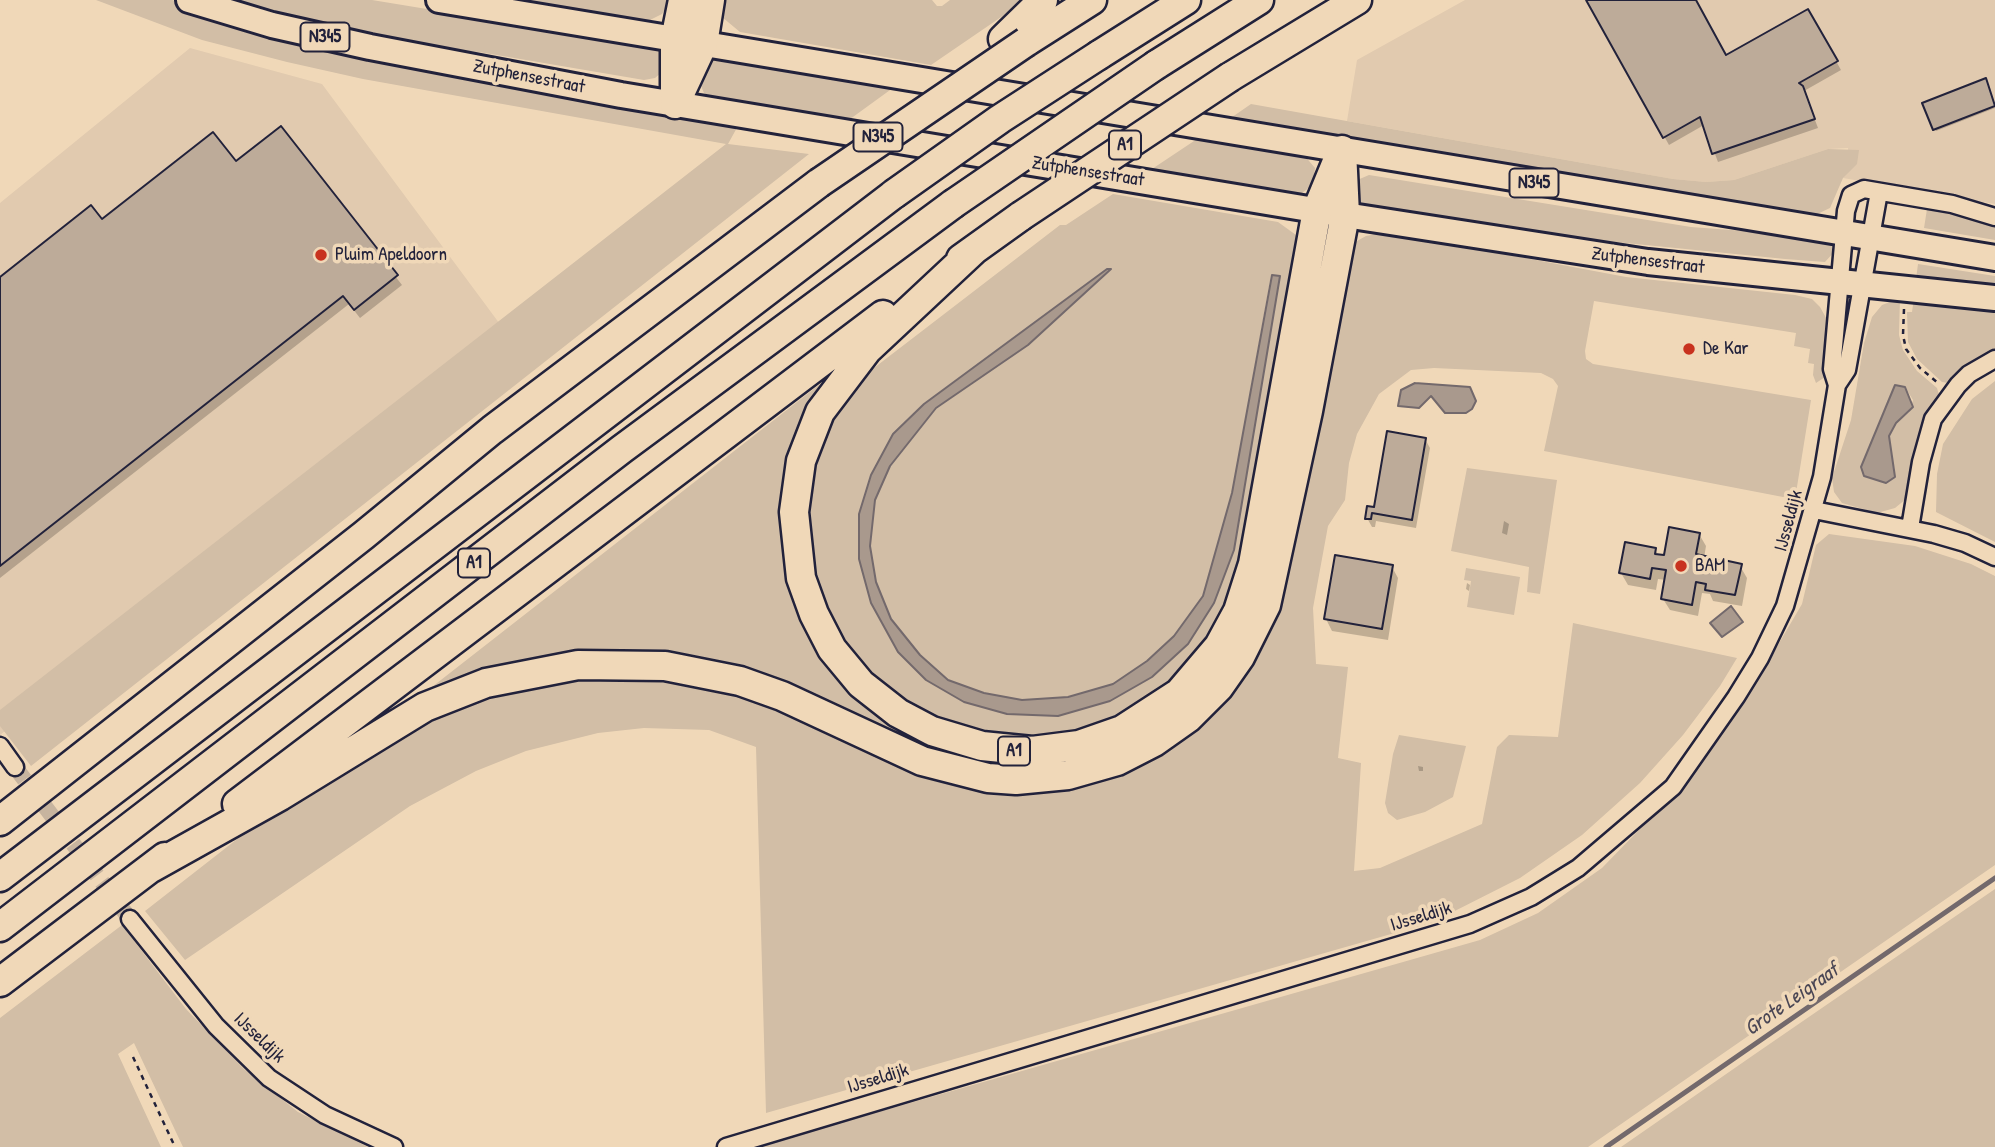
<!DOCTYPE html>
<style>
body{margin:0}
canvas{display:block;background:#f0d8b8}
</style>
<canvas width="1995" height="1147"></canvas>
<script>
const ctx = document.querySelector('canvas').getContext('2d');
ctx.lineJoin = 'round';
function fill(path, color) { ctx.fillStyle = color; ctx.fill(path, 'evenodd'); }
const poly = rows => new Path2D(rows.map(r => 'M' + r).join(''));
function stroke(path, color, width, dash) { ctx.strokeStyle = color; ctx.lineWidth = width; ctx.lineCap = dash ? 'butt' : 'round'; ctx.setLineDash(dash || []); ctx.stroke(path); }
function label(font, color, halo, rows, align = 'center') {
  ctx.font = font + ' "Patrick Hand",sans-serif'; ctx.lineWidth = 7; ctx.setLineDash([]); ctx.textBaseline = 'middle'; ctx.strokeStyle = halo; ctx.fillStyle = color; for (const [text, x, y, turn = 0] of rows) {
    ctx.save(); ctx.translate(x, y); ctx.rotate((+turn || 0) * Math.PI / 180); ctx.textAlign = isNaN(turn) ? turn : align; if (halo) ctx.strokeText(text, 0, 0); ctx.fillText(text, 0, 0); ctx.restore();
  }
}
fill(poly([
 [1465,0,1995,0,1995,204,1843,178,1848,172,1848,148,1828,149,1734,180,1706,182,1673,179,1347,121,1357,60],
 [190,48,322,84,508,335,0,735,0,203]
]), '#e1caaf');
fill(poly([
 [96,0,172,0,195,8,739,124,728,144,809,154,31,766,0,726,0,710,726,144,363,79,287,62,202,40],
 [207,0,372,0,652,46,662,55,662,72,655,78,644,80,479,52,394,46],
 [489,0,671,0,662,14,642,24],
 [717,0,932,0,937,6,942,6,950,0,1026,0,931,65,740,32,722,17],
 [718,58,897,85,846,122,712,99,704,93,699,81,709,62],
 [1251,104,1673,179,1706,182,1734,180,1828,149,1859,150,1857,164,1843,178,1830,208,1813,216,1225,122],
 [1200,137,1304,155,1315,168,1313,185,1299,195,1146,173],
 [1369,175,1691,227,1784,234,1830,243,1834,252,1825,262,1785,259,1526,233,1360,205,1356,203,1355,181],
 [1113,194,1278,222,1296,235,1301,263,1343,279,1352,247,1357,241,1366,236,1387,232,1626,277,1795,295,1812,299,1820,307,1830,325,1830,337,1825,377,1816,383,1813,375,1814,364,1808,363,1810,349,1794,346,1796,333,1594,301,1585,351,1586,359,1593,364,1811,400,1796,493,1783,497,1544,451,1558,386,1553,379,1541,373,1434,368,1411,370,1379,394,1357,434,1349,463,1345,500,1328,526,1313,608,1316,664,1348,667,1338,758,1361,763,1354,871,1380,868,1482,824,1497,747,1509,735,1558,737,1573,623,1737,658,1720,686,1683,735,1640,783,1582,835,1520,878,1433,922,766,1113,756,747,709,730,644,728,598,733,526,751,476,771,410,806,185,960,145,911,829,377,848,395,870,371,1060,225,1066,225],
 [1107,269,1110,270,1028,345,936,408,890,466,875,500,870,546,876,582,891,619,920,655,948,680,984,693,1022,700,1068,697,1113,684,1147,661,1174,636,1203,596,1232,493,1271,275,1280,276,1234,550,1214,603,1188,644,1152,677,1007,714,898,652,859,559,893,434,924,404],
 [1927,209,1957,214,1995,226,1995,240,1924,228],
 [1918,264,1995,276,1995,287,1916,279],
 [1900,298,1899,335,1903,350,1917,371,1937,388,1939,395,1923,426,1906,499,1895,508,1877,513,1842,503,1834,492,1832,478,1851,420,1864,343,1872,317,1882,305],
 [1895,385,1905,387,1913,400,1909,412,1896,423,1889,436,1895,472,1861,467],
 [1914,298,1995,305,1995,350,1972,362,1948,383,1942,382,1917,359,1908,342,1907,312,1912,312],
 [1995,381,1995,542,1936,512,1937,474,1943,444,1972,399],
 [1467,468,1557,480,1540,594,1527,592,1529,567,1451,551],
 [1829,534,1915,546,1971,564,1995,576,1995,865,1588,1147,756,1147,1480,940,1538,913,1602,868,1699,768,1748,696,1802,604,1816,545],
 [1466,568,1520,577,1514,615,1467,607,1471,581,1464,580],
 [1399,735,1466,746,1453,797,1425,812,1397,820,1388,813,1385,803,1393,754],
 [1995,889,1995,1147,1621,1147,1755,1054],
 [122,925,186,1009,244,1069,298,1112,368,1147,183,1147,134,1043,118,1054,161,1147,0,1147,0,1018]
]), '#d2bea6');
const water = poly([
 [1107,269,1111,269,1028,345,936,408,890,466,875,500,870,546,876,582,891,619,920,655,948,680,984,693,1022,700,1068,697,1113,684,1147,661,1174,636,1203,596,1232,493,1272,275,1280,276,1234,550,1214,603,1188,644,1152,677,1110,701,1058,716,1007,714,964,702,926,680,898,652,871,603,859,559,859,514,871,475,893,434,924,404,1107,269],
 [1415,383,1470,387,1476,401,1472,409,1466,413,1445,413,1431,396,1419,408,1398,406,1401,390,1415,383],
 [1895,385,1905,387,1913,407,1896,423,1889,436,1895,477,1886,483,1864,476,1861,467,1895,385],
 [1731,606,1743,622,1722,637,1710,623,1731,606]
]);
fill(water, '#a9998d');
stroke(water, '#73696c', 2);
fill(poly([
 [1588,0,1694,0,1726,57,1808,11,1841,70,1804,91,1818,128,1718,162,1704,125,1669,145],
 [1985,80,1995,108,1936,131,1925,104],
 [280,128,402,285,360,318,349,304,0,578,0,279,102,221,236,163],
 [1425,439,1430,448,1416,528,1376,521,1375,527,1372,527,1367,518,1369,508,1376,509],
 [1504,521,1509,524,1507,535,1502,533],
 [1699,534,1706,546,1704,558,1740,566,1747,578,1742,606,1713,601,1710,594,1702,593,1698,616,1670,610,1663,599,1666,580,1658,579,1656,590,1628,585,1621,573,1655,550,1659,556,1665,557],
 [1392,567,1398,578,1388,640,1332,631,1326,619],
 [1467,583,1470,585,1469,591,1466,589],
 [1418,766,1423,767,1423,771,1419,771]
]), '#0003');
stroke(poly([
 [1606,1147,1995,878]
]), '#73696c', 5);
const building = poly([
 [1586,0,1696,0,1726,55,1808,9,1838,61,1799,83,1803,86,1815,119,1712,154,1700,117,1663,138,1586,0],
 [1986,78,1995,106,1933,130,1922,103,1986,78],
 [281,126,398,275,354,310,343,296,0,566,0,277,91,205,102,219,213,132,236,161,281,126],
 [1387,431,1426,438,1412,520,1372,513,1371,519,1365,519,1367,506,1374,507,1387,431],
 [1669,527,1700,533,1696,554,1742,564,1735,595,1705,590,1706,584,1696,582,1692,605,1661,599,1666,570,1652,568,1650,579,1619,573,1625,542,1656,548,1655,554,1664,555,1669,527],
 [1335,555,1393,565,1382,629,1324,619,1335,555]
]);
fill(building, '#bdab99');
stroke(building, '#22223b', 2);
stroke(poly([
 [15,767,130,919]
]), '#c7b49f', 16, [16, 8]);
const minor = poly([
 [1837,385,1847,370,1879,192],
 [1814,510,1934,534,1965,543,1995,557],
 [1910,528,1921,462,1933,419,1958,385,1969,374,1995,359],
 [0,746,15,767],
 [130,919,216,1026,269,1078,325,1115,394,1147],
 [726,1147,1470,924,1531,897,1578,868,1673,787,1736,697,1760,658,1785,606,1822,477,1837,385,1832,369,1846,211,1851,195,1864,189,1952,204,1995,217]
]);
const primary = poly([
 [189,0,272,25,370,47,621,95,1345,215,1648,262,1995,298],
 [439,0,1995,258]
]);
const motorway = poly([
 [1003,39,1043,0],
 [1026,42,1092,0],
 [1099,55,1186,0],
 [1156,65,1259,0],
 [1230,77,1357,0],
 [675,94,675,40,683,0],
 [675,104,703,44,710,0],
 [975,249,867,350,820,412,801,461,794,512,801,578,814,614,832,649,861,684,898,713,932,731,982,746,1032,751,1079,745,1122,730,1179,693,1219,646,1238,611,1253,564,1317,210,1338,159],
 [961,259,1021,216],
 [237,804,883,315],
 [0,821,364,535,492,430,819,183],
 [151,868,280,796,425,707,486,683,578,665,665,666,740,681,782,696,922,761,988,778,1016,780,1068,775,1117,761,1154,742,1188,718,1219,687,1240,657,1266,605,1308,411,1345,215,1342,150],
 [0,877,894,194],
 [0,927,622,449,953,204],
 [0,982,165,857]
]);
stroke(minor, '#22223b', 21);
stroke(primary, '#22223b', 30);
stroke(motorway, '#22223b', 33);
stroke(poly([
 [1904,309,1903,335,1906,349,1920,368,1938,383],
 [133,1057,175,1147]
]), '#22223b', 2.5, [5, 5]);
stroke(minor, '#f0d8b8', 16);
stroke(primary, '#f0d8b8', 24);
stroke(motorway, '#f0d8b8', 28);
const motorwayBridge = poly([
 [819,183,1026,42],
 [894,194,1000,119,1099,55],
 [953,204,1156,65],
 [1021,216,1230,77]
]);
stroke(motorwayBridge, '#22223b', 33, []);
stroke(motorwayBridge, '#f0d8b8', 28);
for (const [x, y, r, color] of [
 [321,255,7,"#c8321e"],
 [1689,349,7,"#c8321e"],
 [1681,566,7,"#c8321e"]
]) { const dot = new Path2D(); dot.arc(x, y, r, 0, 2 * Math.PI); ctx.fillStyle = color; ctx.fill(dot); stroke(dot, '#f0d8b8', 2.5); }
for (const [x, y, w] of [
 [325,37,49],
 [878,137,49],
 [1125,145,32],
 [1534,183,49],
 [474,563,32],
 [1014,751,32]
]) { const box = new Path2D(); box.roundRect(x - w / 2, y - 14.5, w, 29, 5); ctx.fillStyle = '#f0d8b8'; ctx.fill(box); stroke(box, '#22223b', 2); }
label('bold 18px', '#22223b', null, [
 ["N345",325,37],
 ["N345",878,137],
 ["A1",1125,145],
 ["N345",1534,183],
 ["A1",474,563],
 ["A1",1014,751]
]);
label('19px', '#22223b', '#f0d8b8', [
 ["Zutphensestraat",529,77,11],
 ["Zutphensestraat",1088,172,9],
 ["Zutphensestraat",1648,261,7],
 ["IJsseldijk",1789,521,-75],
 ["IJsseldijk",1421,917,-17],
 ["IJsseldijk",259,1038,44],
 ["IJsseldijk",878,1079,-17]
]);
label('19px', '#22223b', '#f0d8b8', [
 ["Pluim Apeldoorn",335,255],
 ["De Kar",1703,349],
 ["BAM",1695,566]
], 'left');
label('italic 21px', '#4a4654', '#f0d8b8', [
 ["Grote Leigraaf",1792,1000,-35]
]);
</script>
